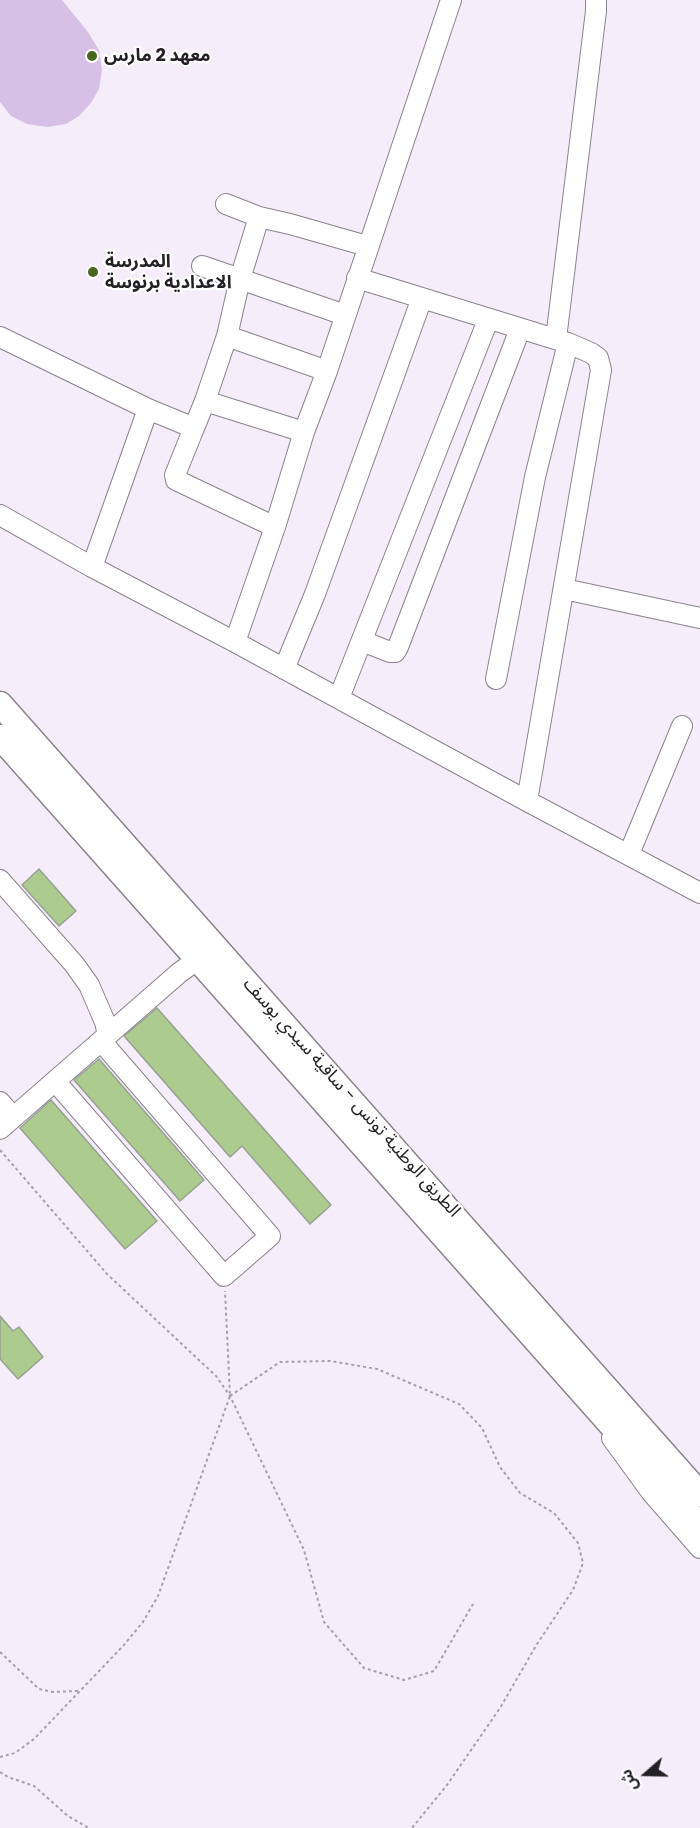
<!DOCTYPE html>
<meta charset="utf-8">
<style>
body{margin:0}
#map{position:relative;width:700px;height:1828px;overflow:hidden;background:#f5eefa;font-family:Poppins,"Noto Sans Arabic",sans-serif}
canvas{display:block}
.north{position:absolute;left:616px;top:1744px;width:60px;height:60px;-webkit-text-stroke:4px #fff;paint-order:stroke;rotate:250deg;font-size:16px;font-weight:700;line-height:24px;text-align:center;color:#242125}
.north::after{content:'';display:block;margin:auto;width:21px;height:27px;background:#242125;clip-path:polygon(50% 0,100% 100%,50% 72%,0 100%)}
</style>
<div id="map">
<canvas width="700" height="1828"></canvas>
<div class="north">ش</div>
</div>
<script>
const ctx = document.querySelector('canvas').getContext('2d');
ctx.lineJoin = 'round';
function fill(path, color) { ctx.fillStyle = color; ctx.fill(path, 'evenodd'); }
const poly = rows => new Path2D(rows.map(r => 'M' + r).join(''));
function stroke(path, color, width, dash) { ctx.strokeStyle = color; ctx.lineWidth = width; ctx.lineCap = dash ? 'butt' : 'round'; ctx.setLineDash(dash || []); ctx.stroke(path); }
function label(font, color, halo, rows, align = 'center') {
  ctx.font = font + ' Poppins,"Noto Sans Arabic",sans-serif'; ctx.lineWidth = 4.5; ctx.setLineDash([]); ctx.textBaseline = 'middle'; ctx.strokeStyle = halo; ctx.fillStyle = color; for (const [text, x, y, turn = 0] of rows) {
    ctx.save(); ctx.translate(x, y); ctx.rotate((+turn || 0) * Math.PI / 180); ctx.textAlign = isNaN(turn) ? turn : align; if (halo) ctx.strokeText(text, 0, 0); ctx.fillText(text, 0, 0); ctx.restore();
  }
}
fill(poly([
 [0,0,62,0,88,32,99,50,102,70,99,89,91,103,79,116,66,124,47,127,27,124,11,116,0,102]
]), '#d7c0e5');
const building = poly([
 [39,869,76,911,59,926,22,885,39,869],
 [157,1008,331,1205,310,1224,242,1146,230,1157,124,1036,157,1008],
 [99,1059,204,1180,180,1201,74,1080,99,1059],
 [51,1100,157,1221,125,1249,20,1128,51,1100],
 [0,1316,13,1331,19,1327,43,1357,18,1379,0,1359,0,1316]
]);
fill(building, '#accb8e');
stroke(building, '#99a094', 1.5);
const minor = poly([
 [226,204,259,217,290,224,367,246],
 [202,266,345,315],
 [357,278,568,343,535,477,496,679],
 [227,336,327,371],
 [0,337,148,409,194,428,205,401,227,336,240,279,259,217],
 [556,339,596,11,596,0],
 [205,401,304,432],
 [194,428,175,475,176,480,275,527],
 [0,515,92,567,235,642,527,801,700,893],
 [92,567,148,409],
 [564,589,700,618],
 [362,641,390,652,395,652,398,647,520,329],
 [235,642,275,527,304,432,327,371,451,0],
 [284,669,315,594,422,298],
 [339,698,488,320],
 [527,801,601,370,598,358,591,353,568,343],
 [629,854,682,726],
 [0,880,74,964,89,985,105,1022,108,1035],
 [55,1081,224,1276,270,1236,101,1041],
 [0,1102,13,1117],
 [0,1129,179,973,208,952],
 [612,1438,652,1493,700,1548]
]);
const major = poly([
 [0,704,700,1494],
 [0,737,700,1525]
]);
stroke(minor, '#8a838e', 22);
stroke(major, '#8a838e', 27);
stroke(poly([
 [0,1150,107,1274,216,1376,230,1396,304,1550,324,1622,364,1668,404,1680,434,1671,473,1604],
 [230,1396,280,1362,330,1361,377,1369,459,1404,482,1428,500,1467,520,1493,554,1513,578,1543,583,1563,573,1590,537,1644,500,1708,447,1785,412,1828],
 [0,1652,39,1689,53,1692,78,1691],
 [0,1757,15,1753,34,1739,123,1646,143,1622,158,1596,230,1396,225,1291],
 [0,1772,8,1777,34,1786,68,1816,89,1828]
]), '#a49fa8', 2, [3, 3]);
stroke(minor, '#fff', 20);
stroke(major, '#fff', 24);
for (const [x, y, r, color] of [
 [92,56,6,"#48681e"],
 [93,272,6,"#48681e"]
]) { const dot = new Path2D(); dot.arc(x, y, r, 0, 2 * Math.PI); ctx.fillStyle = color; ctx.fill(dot); stroke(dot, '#fff', 2); }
label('bold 18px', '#242125', '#fff', [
 ["معهد 2 مارس",104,56],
 ["المدرسة",105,262],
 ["الاعدادية برنوسة",105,283]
], 'left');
label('18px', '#242125', '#fff', [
 ["الطريق الوطنية تونس - ساقية سيدي يوسف",351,1098,48]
]);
</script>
